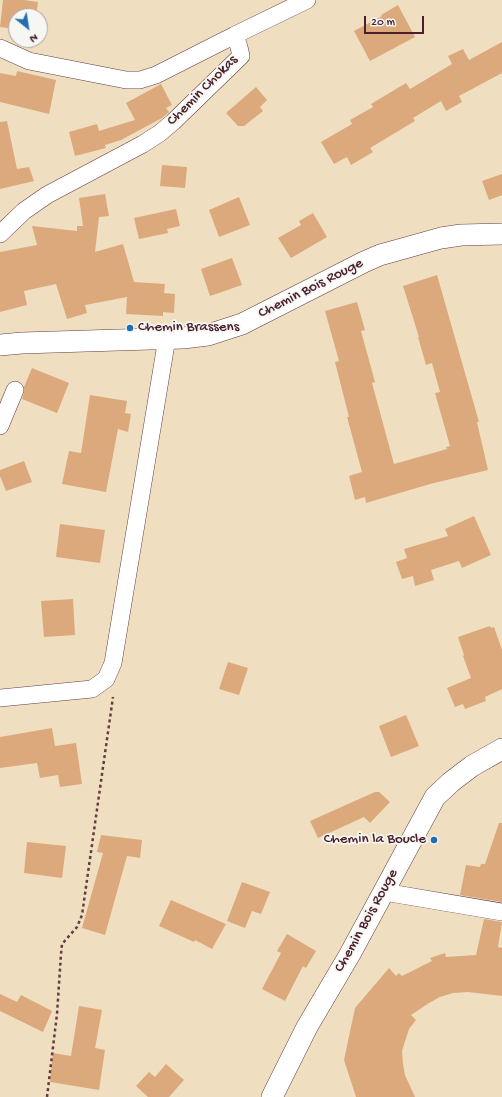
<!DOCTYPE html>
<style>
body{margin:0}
#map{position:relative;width:502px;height:1097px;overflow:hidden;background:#efdfc0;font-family:"Gochi Hand",sans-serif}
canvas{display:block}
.north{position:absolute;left:8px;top:8px;width:40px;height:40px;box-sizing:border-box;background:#f6f6f2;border:1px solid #b1a0a2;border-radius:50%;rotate:150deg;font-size:11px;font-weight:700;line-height:16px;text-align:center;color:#4a1f2b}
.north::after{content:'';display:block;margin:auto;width:14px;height:18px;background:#1f6fb2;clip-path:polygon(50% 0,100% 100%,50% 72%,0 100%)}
.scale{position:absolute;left:364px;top:16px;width:60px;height:18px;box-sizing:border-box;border:2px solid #4a1f2b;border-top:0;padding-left:5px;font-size:12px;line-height:14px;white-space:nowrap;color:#4a1f2b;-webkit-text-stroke:3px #f6f6f2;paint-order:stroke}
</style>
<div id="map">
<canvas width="502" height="1097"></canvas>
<div class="north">N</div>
<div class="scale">20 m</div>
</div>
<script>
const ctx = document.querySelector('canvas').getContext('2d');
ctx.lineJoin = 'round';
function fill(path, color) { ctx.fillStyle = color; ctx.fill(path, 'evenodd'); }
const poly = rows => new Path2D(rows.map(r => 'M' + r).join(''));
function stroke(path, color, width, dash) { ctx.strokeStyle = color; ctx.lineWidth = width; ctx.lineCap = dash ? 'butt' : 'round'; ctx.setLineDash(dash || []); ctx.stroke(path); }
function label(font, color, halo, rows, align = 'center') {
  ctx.font = font + ' "Gochi Hand",sans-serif'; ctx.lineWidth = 3.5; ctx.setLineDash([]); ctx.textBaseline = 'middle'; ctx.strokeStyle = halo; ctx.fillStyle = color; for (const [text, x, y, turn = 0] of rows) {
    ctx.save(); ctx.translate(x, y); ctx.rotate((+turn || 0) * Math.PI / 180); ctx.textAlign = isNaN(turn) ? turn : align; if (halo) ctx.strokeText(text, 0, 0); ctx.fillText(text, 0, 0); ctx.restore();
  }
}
fill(poly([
 [3,0,24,0,38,2,36,16,16,16,16,29,0,27],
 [398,5,415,37,370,61,354,31,382,16,381,15],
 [502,42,502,73,459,96,462,102,446,111,441,101,413,118,415,121,370,148,373,152,351,165,347,157,334,164,321,142,352,124,350,120,373,107,371,104,406,83,410,89,452,64,448,56,463,49,469,60],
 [17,71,56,80,49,114,0,102,0,73,16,76],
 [161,84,172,105,166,108,169,112,162,118,121,140,105,145,106,148,75,156,69,132,97,124,99,131,135,120,126,103],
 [256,87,267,100,260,107,263,111,244,126,238,126,226,113],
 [7,121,17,169,29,167,34,181,0,189,0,122],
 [162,165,187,167,185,188,160,186],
 [502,174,502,195,489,200,482,181],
 [105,194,109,216,99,217,95,252,123,244,134,282,165,284,164,293,175,294,174,313,163,312,163,316,126,314,127,297,85,305,87,313,67,319,56,284,24,291,27,305,0,312,0,252,37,245,32,226,77,231,77,226,83,226,79,198],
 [239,197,250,225,219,237,209,210],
 [176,209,180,226,167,229,168,233,139,239,134,218],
 [313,213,327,237,291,258,278,238,301,225,299,221],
 [232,258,242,285,210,296,201,269],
 [437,275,479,422,477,422,488,470,430,484,366,503,365,497,355,500,349,476,362,472,347,417,349,417,335,362,339,361,325,311,357,302,365,330,361,331,375,382,372,383,394,464,447,449,446,447,450,446,435,393,440,392,432,363,426,365,418,337,419,337,403,286],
 [32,368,69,383,57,413,22,399,24,393,24,387],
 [90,395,127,401,125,413,131,414,128,432,118,429,106,492,62,484,69,451,81,453],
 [24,461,32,482,6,491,0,476,0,470],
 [474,516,491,555,462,568,459,561,431,570,434,580,415,586,413,576,402,579,396,562,407,558,404,549,448,536,445,529],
 [60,524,105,530,100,563,56,557],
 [73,599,75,635,44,637,41,601],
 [490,626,491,628,494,627,502,650,502,689,485,697,486,701,465,709,463,704,455,707,447,688,471,678,463,656,464,655,458,637],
 [228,662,248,668,239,695,219,689],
 [406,715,419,746,391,757,379,726],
 [52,728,55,746,76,743,82,784,60,787,58,775,40,778,37,763,0,768,0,737],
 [375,792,379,792,390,802,370,823,364,817,318,838,310,821],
 [499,823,502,823,502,902,460,895,466,865,480,867,481,864,485,864],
 [101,835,142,840,140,858,127,856,105,935,82,928,103,853,97,852],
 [27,842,66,846,62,878,24,873],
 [242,882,270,892,261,914,252,911,245,928,227,921],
 [171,900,226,924,212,949,195,940,194,942,159,926],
 [484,919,502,922,498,947,502,948,502,996,468,992,453,993,440,997,429,1003,411,1015,416,1020,409,1029,402,1051,403,1064,405,1075,415,1097,356,1097,344,1060,355,1008,389,968,396,976,399,973,402,976,432,961,430,958,445,953,446,957,476,955],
 [287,934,316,951,306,968,303,966,285,1001,262,989,281,953,277,951],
 [0,994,17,1002,21,995,52,1011,43,1032,0,1011],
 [79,1006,102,1010,95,1048,105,1050,99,1090,50,1082,53,1053,71,1056],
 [166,1064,184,1080,169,1097,148,1097,136,1086,149,1072,155,1077]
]), '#dca97c');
const minor = poly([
 [235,35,307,0],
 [0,48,29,61,126,80,140,80,156,75,235,35,239,47,241,56,173,122,160,133,143,144,47,195,24,211,0,234],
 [0,426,15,390],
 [0,698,92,689,106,679,113,663,167,338],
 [384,892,502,912]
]);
const tertiary = poly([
 [0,345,22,343,183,338,208,335,242,324,364,262,380,255,441,238,461,235,502,234],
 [272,1097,307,1027,350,954,435,797,451,782,472,766,502,749]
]);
stroke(minor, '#633c41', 18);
stroke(tertiary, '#633c41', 22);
stroke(poly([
 [47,1097,57,1014,61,954,62,944,77,927,82,915,113,697]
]), '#633c41', 2.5, [3, 3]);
stroke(minor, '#fff', 17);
stroke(tertiary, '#fff', 21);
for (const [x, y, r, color] of [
 [130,328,4,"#1f6fb2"],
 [434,840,4,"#1f6fb2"]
]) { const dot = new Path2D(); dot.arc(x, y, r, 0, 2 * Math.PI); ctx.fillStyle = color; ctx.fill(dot); stroke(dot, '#f6f6f2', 1.5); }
label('15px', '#4a1f2b', '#f6f6f2', [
 ["Chemin Chokas",203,91,-45],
 ["Chemin Bois Rouge",311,289,-27],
 ["Chemin Bois Rouge",367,921,-61]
]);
label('15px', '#4a1f2b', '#f6f6f2', [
 ["Chemin Brassens",138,328],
 ["Chemin la Boucle",426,840,"right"]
], 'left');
</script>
